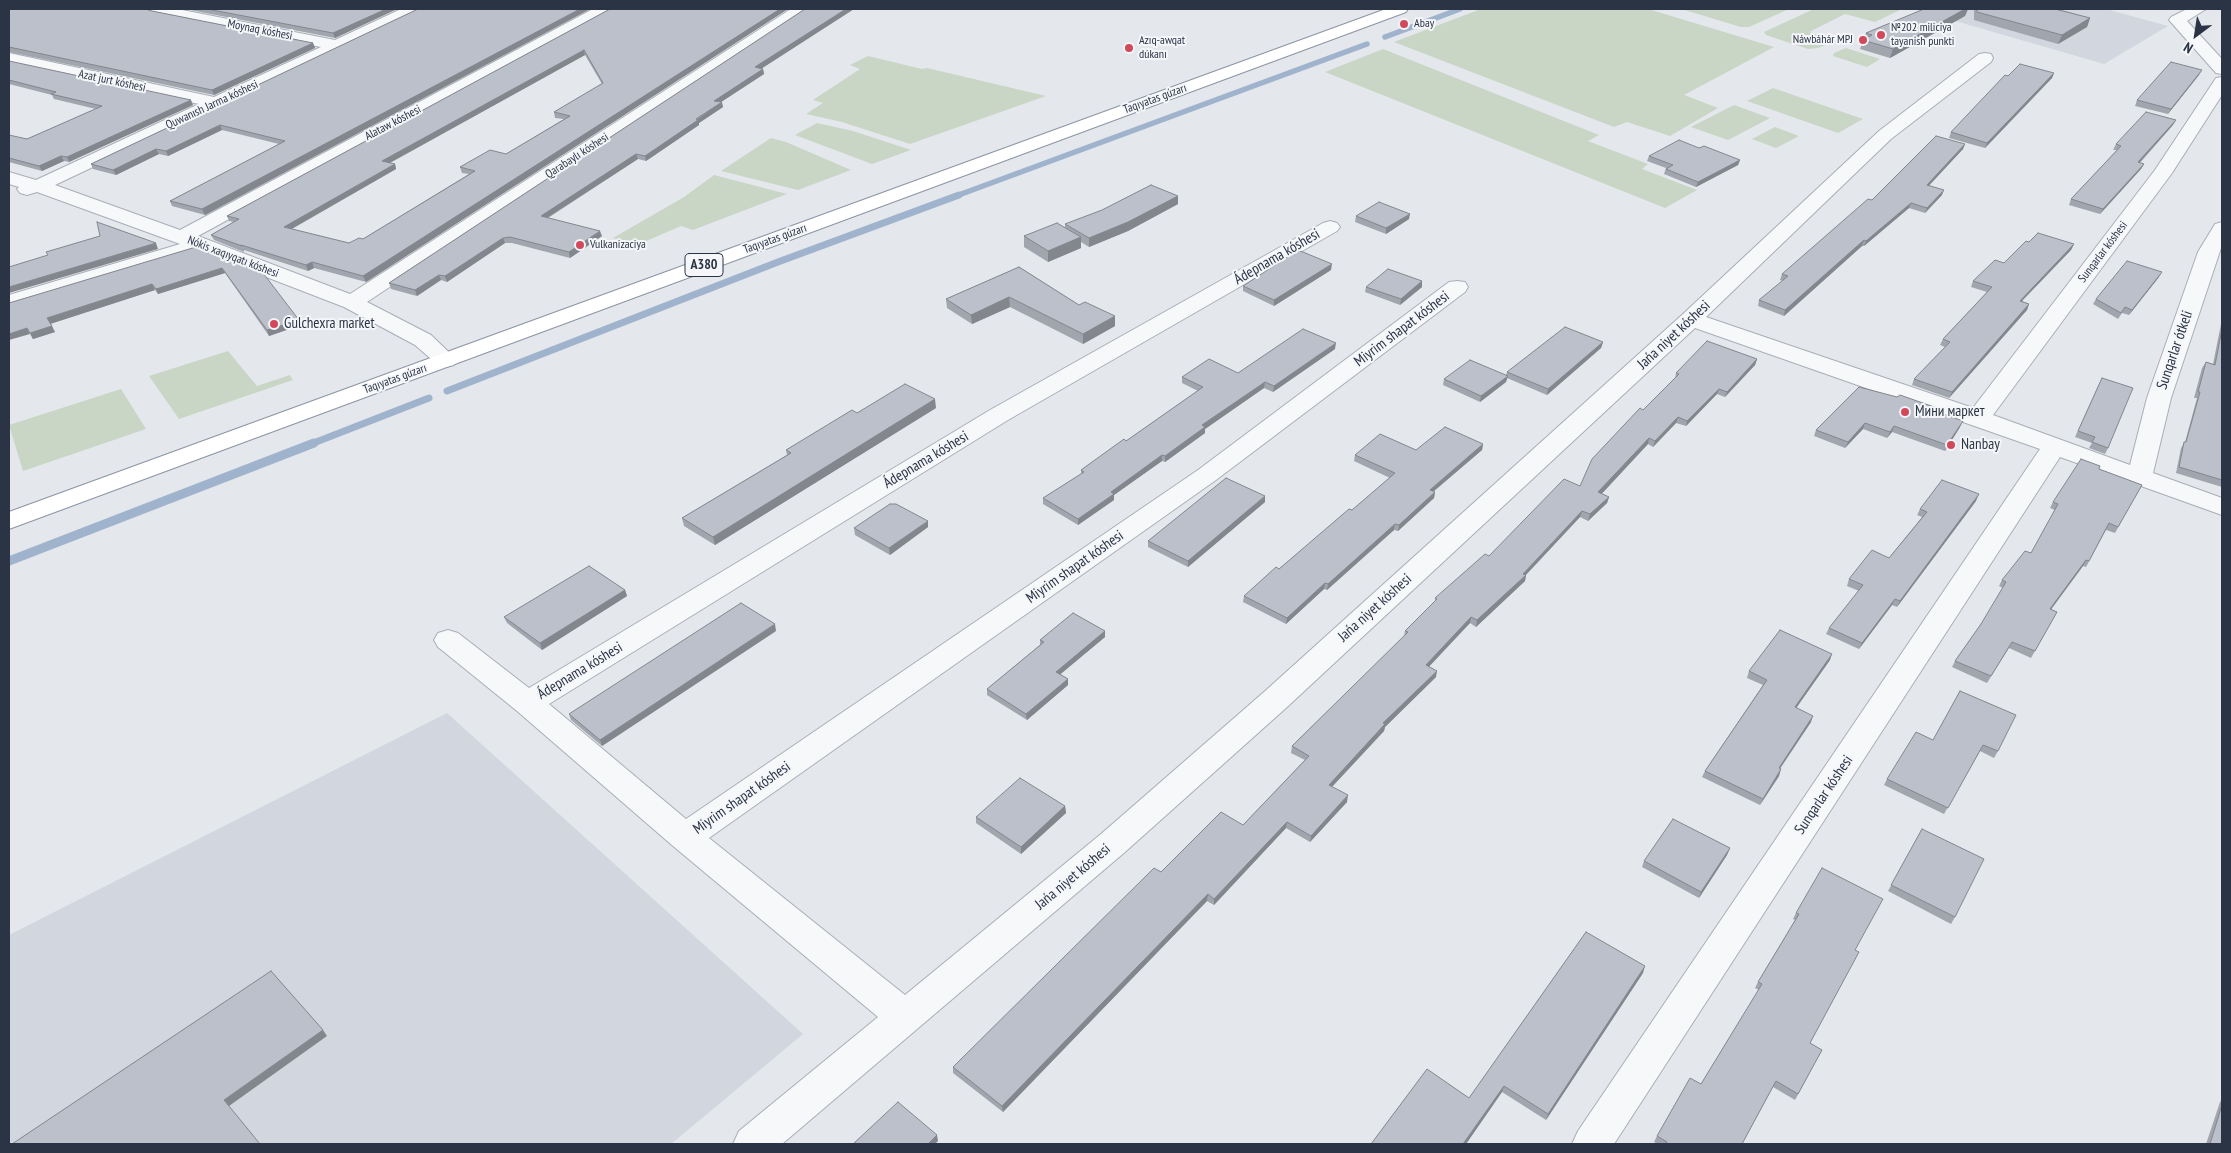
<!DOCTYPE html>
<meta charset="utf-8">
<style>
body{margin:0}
#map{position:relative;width:2231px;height:1153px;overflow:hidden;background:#e4e7ec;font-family:"PT Sans Narrow",sans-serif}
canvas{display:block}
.frame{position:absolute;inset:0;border:10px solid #2b3445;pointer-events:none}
.north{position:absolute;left:2171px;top:10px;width:50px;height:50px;-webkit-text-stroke:4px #f4f6f9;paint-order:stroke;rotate:211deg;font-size:14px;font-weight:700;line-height:20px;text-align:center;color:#2b3445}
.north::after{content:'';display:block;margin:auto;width:18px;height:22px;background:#2b3445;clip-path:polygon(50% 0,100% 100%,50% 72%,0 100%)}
</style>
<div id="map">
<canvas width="2231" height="1153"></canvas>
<div class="frame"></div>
<div class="north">N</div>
</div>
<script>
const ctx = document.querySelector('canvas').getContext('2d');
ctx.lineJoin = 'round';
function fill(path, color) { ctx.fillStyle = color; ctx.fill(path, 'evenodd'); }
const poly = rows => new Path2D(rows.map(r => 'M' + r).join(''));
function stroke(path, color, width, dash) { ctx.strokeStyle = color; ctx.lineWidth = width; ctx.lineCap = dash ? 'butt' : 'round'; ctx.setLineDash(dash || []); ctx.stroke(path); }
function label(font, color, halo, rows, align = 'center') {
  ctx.font = font + ' "PT Sans Narrow",sans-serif'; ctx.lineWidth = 4; ctx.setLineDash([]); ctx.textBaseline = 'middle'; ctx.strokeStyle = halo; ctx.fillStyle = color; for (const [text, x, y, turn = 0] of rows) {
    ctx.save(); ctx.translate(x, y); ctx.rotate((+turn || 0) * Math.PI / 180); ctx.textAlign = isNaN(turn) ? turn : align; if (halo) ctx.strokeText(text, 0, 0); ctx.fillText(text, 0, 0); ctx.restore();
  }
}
fill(poly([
 [1914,9,2106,9,2168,26,2104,64],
 [447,713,803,1034,671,1144,9,1144,9,935]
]), '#d2d6de');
fill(poly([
 [1481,9,1648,9,1774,47,1684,95,1718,108,1670,136,1627,122,1614,127,1394,42],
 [1681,9,1789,9,1749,27,1741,27],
 [1814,9,1898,9,1900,10,1875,22,1845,14,1809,32,1836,41,1818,48,1808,49,1766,35,1764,32],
 [1846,48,1880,59,1867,67,1833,56,1834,53],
 [1383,49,1599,135,1588,141,1648,164,1642,169,1697,190,1665,208,1325,72],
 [868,56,922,69,927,68,1046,96,910,144,842,122,806,114,823,103,813,100,860,69,850,65],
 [1773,88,1863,119,1838,133,1747,101],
 [1734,105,1770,118,1728,140,1691,127],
 [817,123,853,131,911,150,872,164,795,135],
 [1775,127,1799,136,1776,148,1752,139],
 [771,138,786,142,851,170,798,190,721,171],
 [714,175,787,194,693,230,681,226,637,245,613,238,684,197],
 [228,351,257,386,290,375,293,380,179,419,149,376],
 [121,389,146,429,23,471,9,425]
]), '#c9d6c5');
stroke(poly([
 [1385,37,1460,9],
 [956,196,1367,44]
]), '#9fb4cc', 5.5);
stroke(poly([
 [447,391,778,262,959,195],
 [311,444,429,398]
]), '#9fb4cc', 7);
stroke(poly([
 [9,561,314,443]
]), '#9fb4cc', 9);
const minor = poly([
 [146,9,177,9,335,40,401,9,421,9,419,12,55,185,180,230,593,9,612,9,610,12,198,236,350,294,791,9,809,9,367,302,431,335,457,360,454,365,446,367,438,365,415,345,344,307,199,251,9,308,9,295,180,244,37,192,27,195,20,193,17,189,19,187,9,184,9,172,36,180,199,104,9,63,9,53,214,97,321,47,154,14,148,12,146,9],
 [2187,9,2206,9,2187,21,2222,59,2222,74,2216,73,2169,20,2171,17,2187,9],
 [1985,53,1991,54,1993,58,1991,62,1891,139,1706,317,1973,408,2155,170,2216,78,2222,77,2222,95,2172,173,1993,415,2130,465,2147,398,2198,252,2215,224,2222,222,2222,245,2171,398,2153,473,2222,498,2222,515,2060,457,1614,1144,1572,1144,1578,1131,2040,449,1695,328,1286,708,1125,852,782,1144,733,1144,739,1131,878,1017,673,846,517,711,438,647,434,640,438,633,448,630,458,633,529,688,990,410,1323,223,1330,221,1337,223,1340,227,1337,231,1008,420,549,704,686,819,1198,470,1449,282,1457,281,1465,282,1468,287,1465,292,1216,480,709,838,905,995,1101,834,1264,692,1683,314,1879,131,1979,54,1985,53]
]);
const highway = poly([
 [1386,9,1408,9,1406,12,9,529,9,512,1386,9]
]);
stroke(minor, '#a9aeb7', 2);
stroke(highway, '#8b94a3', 2);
fill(minor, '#f7f8fa');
fill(highway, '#fff');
fill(poly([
 [9,9,152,11,313,43,315,48,214,95,9,52],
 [185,9,397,9,335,38],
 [418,9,590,9,205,215,172,206,170,201,279,144,222,130,168,156,159,154,116,175,93,169,91,164],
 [610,9,788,9,366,282,314,268,308,271,244,250,244,252,214,240,211,235,234,222,229,221,227,216],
 [585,55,602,84,554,112,555,118,564,119,506,154,460,167,462,173,469,174,363,239,349,243,292,229,396,169,395,164,390,163],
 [805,9,854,9,761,69,763,69,764,74,721,102,723,107,699,123,699,125,646,161,638,159,548,218,602,236,570,258,512,243,505,243,447,282,441,280,417,296,391,289,389,283],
 [1965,9,1968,9,1965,16,1890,58,1860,49,1866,33],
 [1974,9,2062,9,2061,10,2090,18,2087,27,2058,44,1974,20],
 [9,61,193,105,69,162,64,161,42,171,9,162,9,135,27,139,96,109,54,99,52,95,9,84],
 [2054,73,2052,78,1985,148,1949,138,1951,132,2008,76],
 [2199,75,2168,114,2135,106,2137,100],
 [2173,125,2140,163,2144,164,2141,169,2100,214,2069,205,2071,199,2117,150,2113,150,2116,144],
 [1965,144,1963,149,1929,185,1942,195,1925,213,1909,208,1864,246,1862,246,1784,316,1758,306,1759,300,1783,281,1780,280,1782,274],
 [1699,148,1740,160,1738,165,1696,187,1664,174,1666,168,1647,161,1649,156],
 [1178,196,1178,204,1128,231,1089,247,1081,242,1081,248,1048,262,1024,247,1024,236,1065,228,1065,224],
 [1356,216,1409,219,1386,234,1355,222],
 [2029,242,2074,244,2071,250,2022,301,2029,304,2027,310,1949,398,1912,385,1914,379,1945,347,1940,345,1943,339,1987,292,1971,287,1973,281,2004,263],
 [196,247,299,320,301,325,269,336,225,273,158,294,155,290,50,324,55,332,33,339,30,334],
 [1019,267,1079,305,1115,326,1083,344,1010,307,972,324,947,308,946,299],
 [1331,270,1274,306,1243,291,1243,286],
 [2159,277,2129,315,2122,313,2118,319,2093,304,2096,299],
 [1422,281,1422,287,1400,305,1365,292,1366,287],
 [2222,319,2222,487,2176,473,2181,448,2185,442,2197,398,2194,398,2202,368,2206,362,2213,364],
 [1603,342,1601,348,1547,395,1507,378,1506,382,1480,402,1443,385,1444,379,1506,375,1507,372],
 [1335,349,1273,392,1264,388,1205,429,1205,433,1165,462,1162,461,1114,495,1114,500,1078,525,1043,504,1043,498,1081,474,1081,470,1126,441,1198,391,1182,383,1182,377,1238,373],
 [1757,359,1755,365,1725,397,1717,394,1686,426,1676,423,1653,447,1648,444,1601,494,1609,497,1607,503,1588,521,1580,517,1526,575,1525,581,1476,627,1470,623,1429,666,1436,677,1385,727,1384,731,1332,787,1347,802,1310,842,1286,828,1214,905,1207,901,1003,1112,953,1073,953,1067,1161,872,1243,825,1305,760,1291,753,1292,746,1404,637,1405,631,1435,601,1435,598,1580,486,1643,410,1675,379,1676,373],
 [2099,384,2108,448,2105,454,2089,448,2092,443,2075,437],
 [936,408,715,545,684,526,682,518,787,455,786,450,857,413],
 [1937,408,1936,411,1960,427,1945,451,1892,432,1887,438,1863,429,1845,448,1814,436,1816,430],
 [1483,444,1482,450,1433,492,1435,492,1434,498,1398,531,1394,530,1327,590,1324,589,1286,624,1243,602,1244,596,1279,569,1352,510,1390,478,1354,461,1355,455,1416,450],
 [2099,469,2142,485,2115,533,2106,530,2086,567,2083,566,2051,609,2057,612,2031,658,2009,648,1987,683,1952,667,1955,661,1981,624,2003,588,1999,586,2002,580,2031,553,2055,510,2050,508,2053,502],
 [1976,501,1897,607,1892,605,1859,649,1826,634,1829,628,1859,591,1847,586,1849,579,1889,558,1922,517,1917,515,1920,509],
 [1265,502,1188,567,1148,547,1148,541],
 [928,527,890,555,855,535,854,528],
 [625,590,627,596,542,650,507,623,504,617],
 [776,631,602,746,571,720,569,714],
 [1105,631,1105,637,1060,674,1068,679,1068,685,1027,720,987,695,987,689,1040,645,1040,640],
 [1830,660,1796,708,1811,722,1780,769,1779,776,1760,805,1702,777,1705,771,1763,685,1747,678,1749,671],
 [1960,691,1998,751,1994,758,1980,751,1944,814,1884,785,1887,779,1933,740],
 [1065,806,1066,813,1021,854,976,823,976,817],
 [1922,829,1955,917,1951,924,1888,891],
 [1730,848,1727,855,1699,898,1642,867,1644,861],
 [1796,913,1855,950,1810,1043,1822,1050,1795,1100,1773,1087,1742,1144,1658,1144,1654,1142,1657,1136,1701,1084,1759,990,1755,988,1758,982,1795,920,1793,919],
 [1643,973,1546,1120,1502,1092,1466,1144,1371,1144,1469,1098],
 [2222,1099,2222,1144,2206,1144,2220,1102]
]), '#a1a5ae');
fill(poly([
 [386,9,397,9,335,38,333,33],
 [580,9,590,9,205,215,202,209],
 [780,9,788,9,366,282,363,276],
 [846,9,854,9,756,72,755,67],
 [1965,9,1968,9,1965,16,1890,58,1893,49],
 [2090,18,2087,27,2058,44,2062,35],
 [313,43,315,48,214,95,212,90],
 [584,50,585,55,384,166,382,161],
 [763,69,764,74,715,106,714,101],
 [2202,70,2199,75,2168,114,2171,109],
 [2054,73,2052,78,1985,148,1987,143],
 [191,100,193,105,69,162,67,157],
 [722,102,723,107,699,123,699,125,646,161,645,156],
 [2176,120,2173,125,2135,167,2138,162],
 [220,125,222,130,168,156,166,151],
 [1965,144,1963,149,1925,190,1927,185],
 [156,149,159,154,116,175,113,170],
 [636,154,638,159,542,221,541,216],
 [61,156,64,161,42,171,39,166],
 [1740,160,1738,165,1696,187,1698,182],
 [395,164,396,169,286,232,284,227],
 [2144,164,2141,169,2100,214,2103,209],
 [1944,190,1942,195,1925,213,1927,208],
 [1178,196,1178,204,1128,231,1089,247,1089,238],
 [1911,203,1909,208,1864,246,1866,241],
 [1410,214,1409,219,1386,234,1386,228],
 [600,231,602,236,570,258,569,252],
 [1081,237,1081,248,1048,262,1048,251],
 [503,238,505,243,447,282,445,276],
 [1864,240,1862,246,1784,316,1785,310],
 [156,243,158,249,9,293,9,287],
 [2074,244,2071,250,2017,306,2020,301],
 [312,262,314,268,308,271,306,265],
 [1332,264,1331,270,1274,306,1274,300],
 [222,268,225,273,158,294,156,289],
 [2162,272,2159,277,2129,315,2132,310],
 [439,275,441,280,417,296,415,290],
 [1422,281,1422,287,1400,305,1401,299],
 [152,284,155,290,50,324,47,318],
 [1009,297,1010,307,972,324,971,315],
 [2029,304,2027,310,1949,398,1952,392],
 [1115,316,1115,326,1083,344,1083,334],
 [299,320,301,325,269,336,267,330],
 [52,326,55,332,33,339,30,333],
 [27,328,30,334,9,340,9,334],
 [1603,342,1601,348,1547,395,1548,389],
 [1336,343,1335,349,1273,392,1274,386],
 [1757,359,1755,365,1725,397,1727,392],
 [1508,376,1506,382,1480,402,1481,396],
 [1265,382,1264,388,1205,429,1205,433,1165,462,1165,456,1202,425],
 [1719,389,1717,394,1686,426,1687,421],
 [935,399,936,408,715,545,713,537],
 [1678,417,1676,423,1653,447,1655,441],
 [1963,421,1960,427,1945,451,1947,445],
 [1865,423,1863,429,1845,448,1848,442],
 [1894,426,1892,432,1887,438,1890,432],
 [1649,438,1648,444,1597,499,1598,492],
 [1483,444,1482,450,1428,496,1430,490],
 [1162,455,1162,461,1114,495,1114,500,1078,525,1078,519,1111,492],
 [1435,492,1434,498,1398,531,1399,525],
 [1979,494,1976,501,1897,607,1900,601],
 [1265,496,1265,502,1188,567,1188,561],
 [1609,497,1607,503,1588,521,1590,514],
 [1582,511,1580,517,1521,580,1523,574],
 [928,521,928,527,890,555,889,548],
 [1395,524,1394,530,1327,590,1328,584],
 [2086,560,2083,566,2047,615,2050,609],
 [1526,575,1525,581,1476,627,1477,620],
 [1325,583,1324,589,1286,624,1287,618],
 [625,590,627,596,542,650,540,643],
 [1895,599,1892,605,1859,649,1862,643],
 [1471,617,1470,623,1425,671,1426,665],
 [775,624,776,631,602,746,600,740],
 [1105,631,1105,637,1056,678,1056,672],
 [1832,654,1830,660,1792,714,1795,707],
 [1437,671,1436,677,1385,727,1384,731,1328,791,1329,785,1383,723],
 [1068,679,1068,685,1027,720,1026,714],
 [1813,716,1811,722,1776,774,1779,768],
 [1781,769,1779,776,1760,805,1763,799],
 [1348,795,1347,802,1310,842,1311,836],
 [1065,806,1066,813,1021,854,1021,847],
 [1287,822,1286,828,1214,905,1214,899],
 [1730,848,1727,855,1699,898,1701,892],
 [1208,894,1207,901,1003,1112,1002,1106],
 [1645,966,1643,973,1546,1120,1548,1114],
 [323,1030,327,1036,229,1106,224,1100],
 [1504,1086,1502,1092,1466,1144,1463,1144],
 [937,1135,938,1141,935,1144,928,1144]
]), '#83868d');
const building = poly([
 [9,9,145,9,152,11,313,43,212,90,9,47,9,9],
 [207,9,386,9,333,33,207,9],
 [418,9,580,9,202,209,170,201,285,141,220,125,166,151,156,149,113,170,91,164,418,9],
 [610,9,780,9,363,276,312,262,306,265,241,245,242,246,211,235,239,219,227,216,610,9],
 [584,50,603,83,554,112,570,116,506,154,490,150,460,167,475,171,363,239,359,238,349,243,284,227,395,164,382,161,584,50],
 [805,9,846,9,755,67,763,69,714,101,722,102,696,119,698,120,645,156,636,154,541,216,600,231,569,252,510,237,503,238,445,276,439,275,415,290,389,283,805,9],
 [1924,9,1965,9,1893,49,1863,40,1872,35,1866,33,1924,9],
 [1977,9,2055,9,2090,18,2062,35,1977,12,1977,9],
 [9,61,191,100,67,157,61,156,39,166,9,158,9,135,27,139,102,106,51,94,56,92,9,80,9,61],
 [2171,62,2202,70,2171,109,2137,100,2171,62],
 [2020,64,2054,73,1987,143,1951,132,2005,75,2008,76,2020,64],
 [2146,112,2176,120,2138,162,2144,164,2103,209,2071,199,2121,146,2116,144,2146,112],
 [1936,136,1965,144,1927,185,1944,190,1927,208,1911,203,1866,241,1864,240,1785,310,1759,300,1788,276,1782,274,1868,199,1872,200,1936,136],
 [1679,140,1699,148,1704,146,1740,160,1698,182,1666,169,1673,165,1649,156,1679,140],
 [1151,185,1178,196,1128,222,1089,238,1065,224,1102,210,1151,185],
 [1379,202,1410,214,1386,228,1356,216,1379,202],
 [97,222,156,243,9,287,9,267,48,255,46,252,100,236,97,222],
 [1057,223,1081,237,1048,251,1024,236,1057,223],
 [2038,233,2074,244,2020,301,2029,304,1952,392,1914,379,1950,342,1943,339,1992,287,1973,281,1995,260,2004,263,2026,241,2029,242,2038,233],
 [196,247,263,273,299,320,267,330,222,268,156,289,152,284,47,318,52,326,30,333,27,328,9,334,9,303,196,247],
 [1298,250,1332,264,1274,300,1243,286,1298,250],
 [2127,261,2162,272,2132,310,2125,307,2121,313,2096,299,2127,261],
 [1019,267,1079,305,1085,302,1115,316,1083,334,1009,297,971,315,946,299,1019,267],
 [1388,269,1422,281,1401,299,1366,287,1388,269],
 [1565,327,1603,342,1548,389,1507,372,1565,327],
 [1303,329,1336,343,1274,386,1265,382,1202,425,1205,427,1165,456,1162,455,1111,492,1114,494,1078,519,1043,498,1084,472,1081,470,1124,439,1126,441,1203,387,1182,377,1209,359,1238,373,1303,329],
 [2222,329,2222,480,2179,467,2184,442,2186,442,2200,392,2198,392,2206,362,2215,365,2222,329],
 [1707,341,1757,359,1727,392,1719,389,1687,421,1678,417,1655,441,1649,438,1598,492,1609,497,1590,514,1582,511,1523,574,1526,575,1477,620,1471,617,1426,665,1437,671,1383,723,1385,724,1329,785,1348,795,1311,836,1287,822,1214,899,1208,894,1002,1106,953,1067,1154,868,1161,872,1221,812,1243,825,1309,756,1292,746,1408,632,1405,631,1437,599,1435,598,1485,554,1489,556,1564,479,1580,486,1592,459,1640,408,1643,410,1679,374,1676,373,1707,341],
 [1470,360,1508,376,1481,396,1444,379,1470,360],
 [2102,378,2133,388,2108,448,2092,442,2095,437,2078,431,2102,378],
 [905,384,935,399,713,537,682,518,791,453,786,450,852,410,857,413,905,384],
 [1859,387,1897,397,1900,395,1937,408,1935,411,1963,421,1947,445,1894,426,1890,432,1865,423,1848,442,1816,430,1859,387],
 [1445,427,1483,444,1430,490,1435,492,1399,525,1395,524,1328,584,1325,583,1287,618,1244,596,1276,567,1279,569,1349,509,1352,510,1395,473,1355,455,1380,434,1416,450,1445,427],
 [2081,459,2100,466,2099,469,2142,485,2118,527,2109,523,2089,561,2086,560,2050,609,2057,612,2035,651,2012,642,1991,676,1955,661,1981,624,2006,582,2002,580,2025,551,2031,553,2058,504,2053,502,2081,459],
 [1226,478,1265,496,1188,561,1148,541,1226,478],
 [1942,480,1979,494,1900,601,1895,599,1862,643,1829,628,1863,585,1849,579,1872,550,1889,558,1927,512,1920,509,1942,480],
 [890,504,896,504,928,521,889,548,854,528,890,504],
 [589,566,625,590,540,643,504,617,589,566],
 [741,603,775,624,600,740,569,714,741,603],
 [1073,613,1105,631,1056,672,1068,679,1026,714,987,689,1044,642,1040,640,1073,613],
 [1780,630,1832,654,1795,707,1813,716,1779,768,1781,769,1763,799,1705,771,1767,680,1749,671,1780,630],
 [1960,691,2016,715,1998,751,1983,745,1948,808,1887,779,1916,732,1933,740,1960,691],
 [1020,778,1065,806,1021,847,976,817,1020,778],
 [1673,819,1730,848,1701,892,1644,861,1673,819],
 [1922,829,1984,859,1955,917,1891,885,1922,829],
 [1822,868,1883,899,1855,950,1859,952,1810,1043,1822,1050,1798,1094,1776,1081,1742,1144,1666,1144,1667,1142,1657,1136,1690,1078,1701,1084,1762,984,1758,982,1799,914,1796,913,1822,868],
 [1586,932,1645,966,1548,1114,1504,1086,1463,1144,1371,1144,1427,1069,1469,1098,1586,932],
 [271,971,323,1030,224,1100,260,1144,12,1144,271,971],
 [898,1102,937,1135,928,1144,853,1144,898,1102],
 [2222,1105,2222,1144,2210,1144,2222,1105]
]);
fill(building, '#bbc0ca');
stroke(building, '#83868d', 1);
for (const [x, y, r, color] of [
 [1404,24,5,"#d1495b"],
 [1881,35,5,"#d1495b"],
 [1863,40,5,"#d1495b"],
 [1129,48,5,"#d1495b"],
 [580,245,5,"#d1495b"],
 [274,324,5,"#d1495b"],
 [1905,412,5,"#d1495b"],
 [1951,445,5,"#d1495b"]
]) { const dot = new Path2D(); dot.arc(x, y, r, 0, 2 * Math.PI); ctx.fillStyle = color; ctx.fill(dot); stroke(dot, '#f4f6f9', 2); }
label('12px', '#2b3445', '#f4f6f9', [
 ["Abay",1414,24],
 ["№202 miliciya",1891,28],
 ["tayanish punkti",1891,42],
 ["Náwbáhár MPJ",1853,40,"right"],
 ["Azıq-awqat",1139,41],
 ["dúkanı",1139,55],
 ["Vulkanizaciya",590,245]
], 'left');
label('12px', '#2b3445', '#f4f6f9', [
 ["Moynaq kóshesi",260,30,11],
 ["Azat jurt kóshesi",112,81,12],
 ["Taqıyatas gúzarı",1155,99,-20],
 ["Quwanısh Jarma kóshesi",212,105,-25],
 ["Alataw kóshesi",393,123,-28],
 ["Qarabaylı kóshesi",577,156,-33],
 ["Taqıyatas gúzarı",775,239,-20],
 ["Sunqarlar kóshesi",2103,252,-53],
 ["Nókis xaqıyqatı kóshesi",233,257,21],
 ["Taqıyatas gúzarı",395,379,-20]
]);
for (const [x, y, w] of [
 [704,265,38]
]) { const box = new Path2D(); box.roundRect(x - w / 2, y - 11.5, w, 23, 4); ctx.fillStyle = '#f4f6f9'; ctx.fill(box); stroke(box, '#2b3445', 1); }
label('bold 14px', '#2b3445', null, [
 ["A380",704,265]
]);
label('15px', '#2b3445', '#f4f6f9', [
 ["Ádepnama kóshesi",1277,257,-30],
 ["Miyrim shapat kóshesi",1402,329,-37],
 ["Jańa niyet kóshesi",1674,335,-43],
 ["Sunqarlar ótkeli",2175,350,-71],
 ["Ádepnama kóshesi",926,460,-31],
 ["Miyrim shapat kóshesi",1075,567,-35],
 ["Jańa niyet kóshesi",1375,608,-42],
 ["Ádepnama kóshesi",580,671,-31],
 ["Sunqarlar kóshesi",1824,795,-56],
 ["Miyrim shapat kóshesi",742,798,-35],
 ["Jańa niyet kóshesi",1073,877,-40]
]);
label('15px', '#2b3445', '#f4f6f9', [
 ["Gulchexra market",284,324],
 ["Мини маркет",1915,412],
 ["Nanbay",1961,445]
], 'left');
</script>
